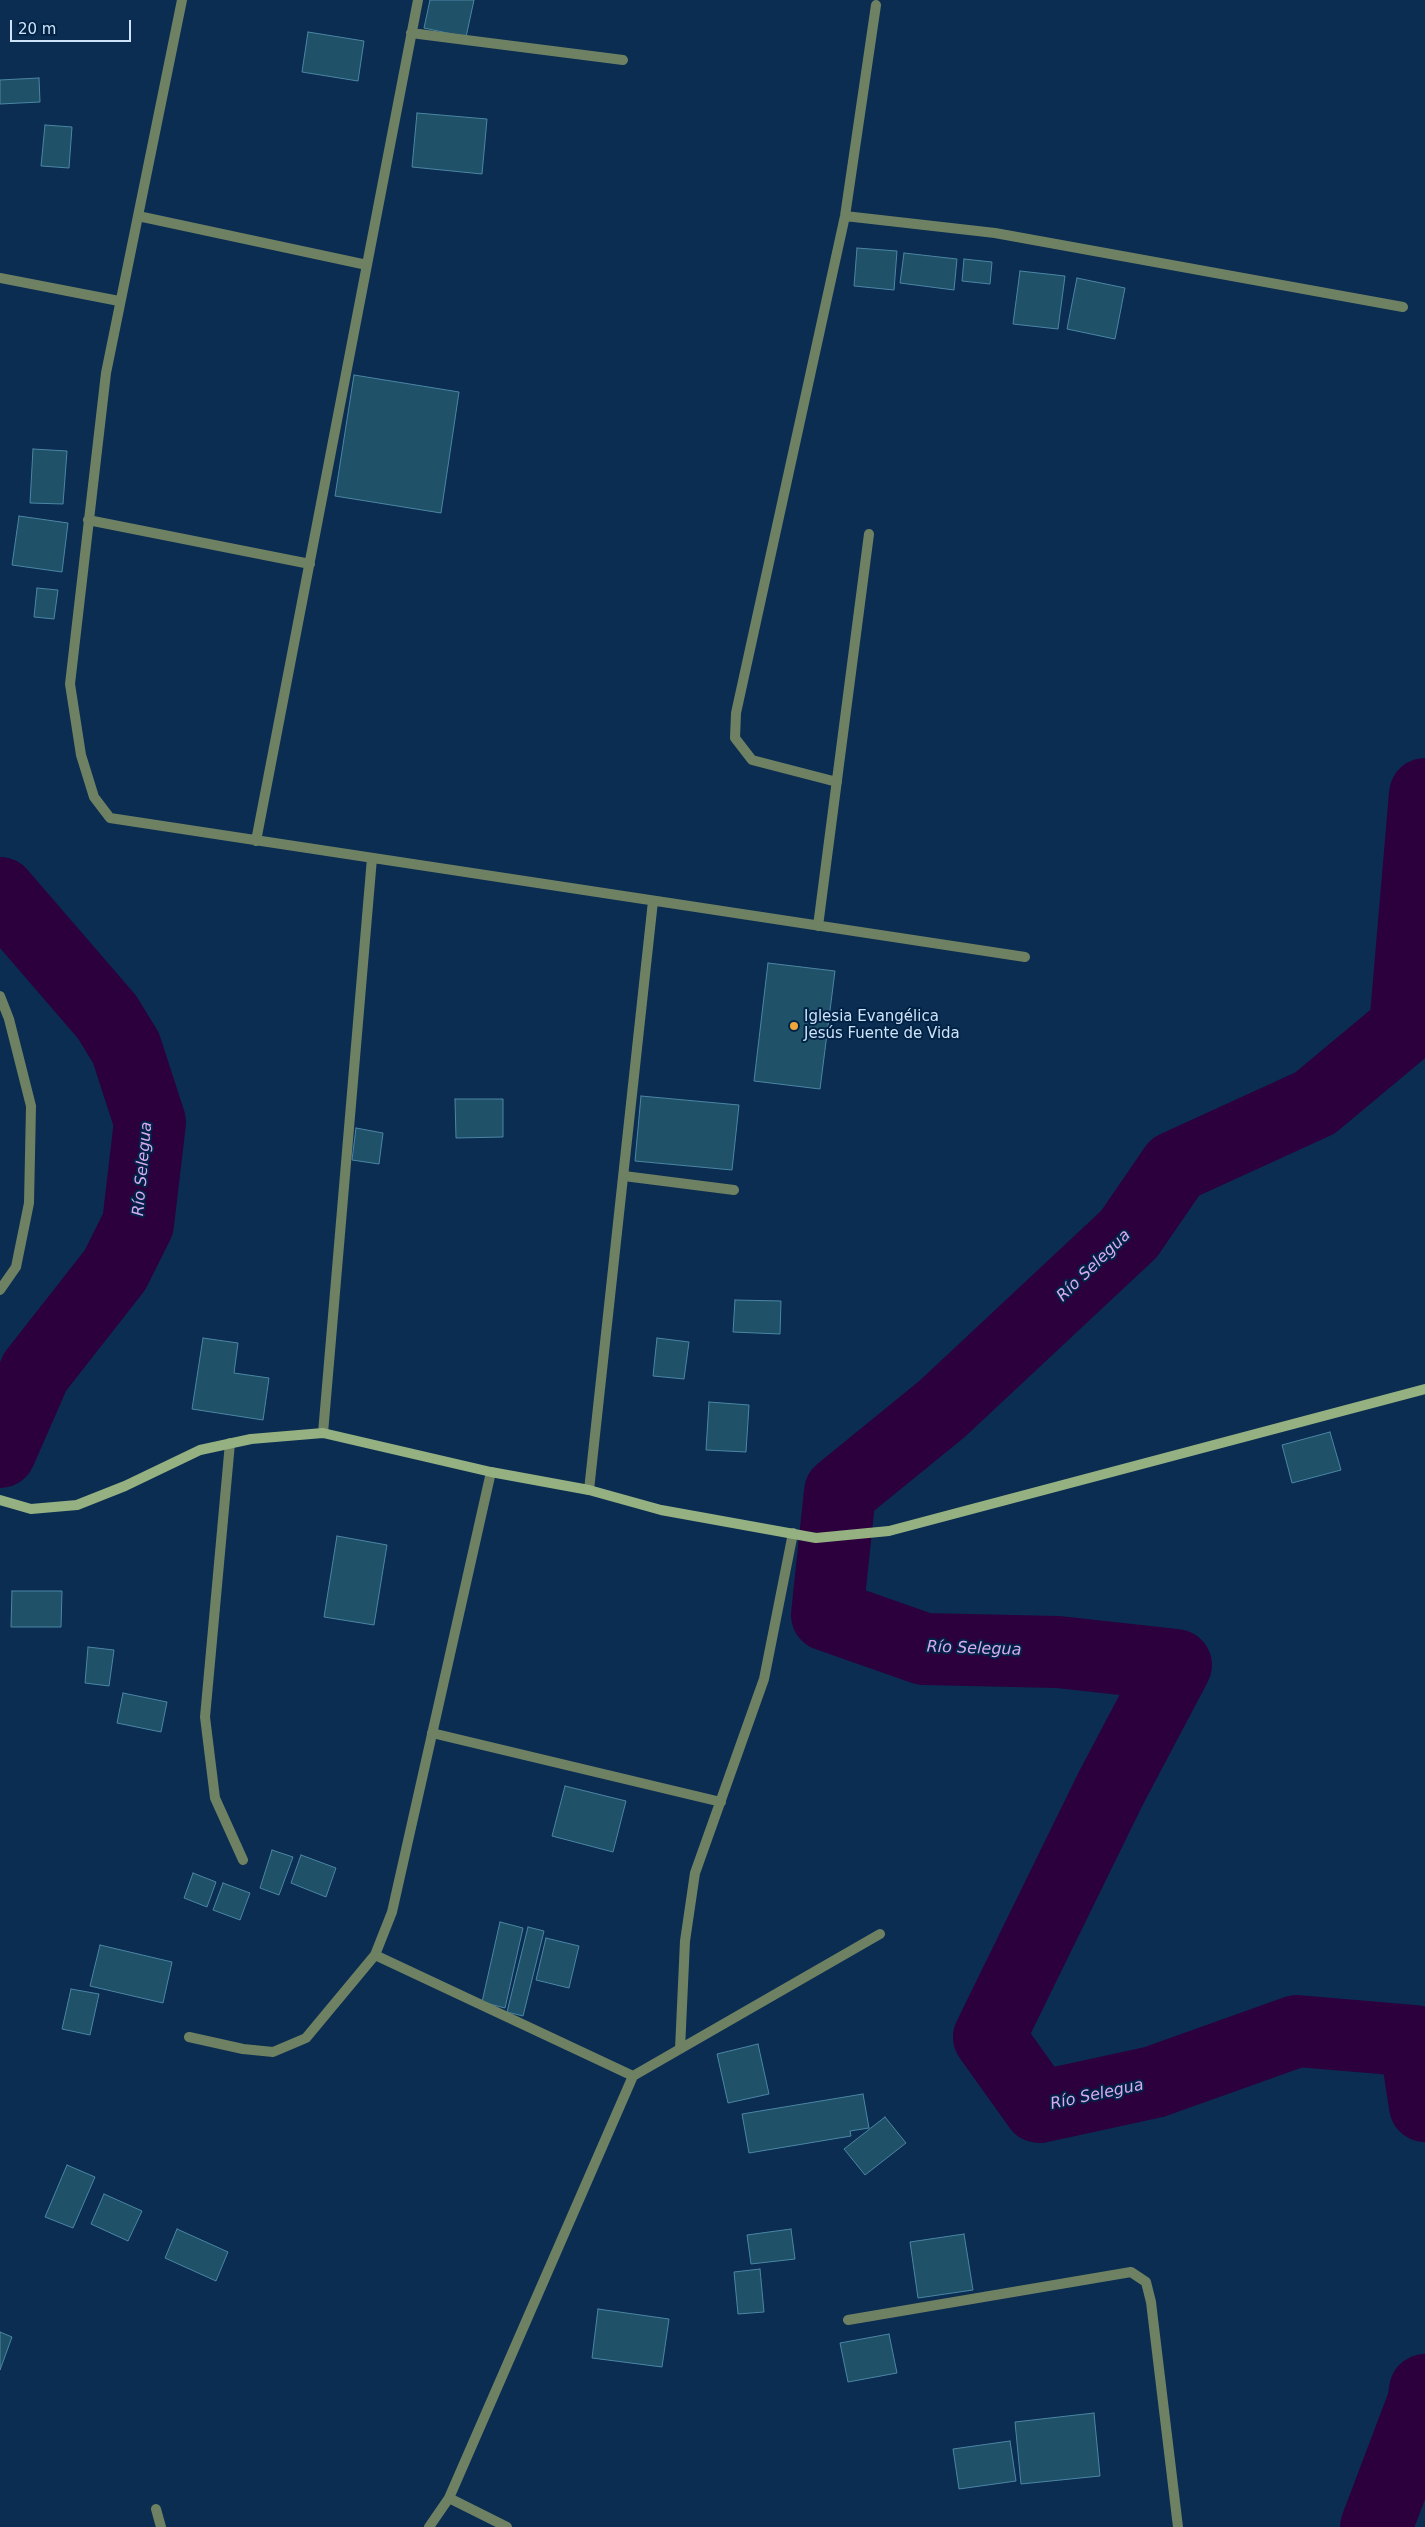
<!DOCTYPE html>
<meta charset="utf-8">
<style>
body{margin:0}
#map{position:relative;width:1425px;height:2527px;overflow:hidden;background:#0b2d51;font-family:"DejaVu Sans",sans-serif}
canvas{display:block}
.scale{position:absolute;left:10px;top:20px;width:121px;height:22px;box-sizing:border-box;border:2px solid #cee2f9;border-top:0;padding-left:6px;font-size:15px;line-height:18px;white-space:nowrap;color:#cee2f9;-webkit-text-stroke:4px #012346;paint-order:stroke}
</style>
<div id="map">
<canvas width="1425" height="2527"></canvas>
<div class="scale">20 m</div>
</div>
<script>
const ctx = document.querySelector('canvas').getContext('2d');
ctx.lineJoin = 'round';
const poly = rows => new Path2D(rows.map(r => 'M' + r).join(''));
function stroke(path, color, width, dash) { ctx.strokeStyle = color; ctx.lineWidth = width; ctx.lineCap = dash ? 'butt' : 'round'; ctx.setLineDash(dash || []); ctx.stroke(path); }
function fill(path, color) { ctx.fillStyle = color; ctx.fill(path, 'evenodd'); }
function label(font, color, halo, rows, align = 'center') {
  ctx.font = font + ' "DejaVu Sans",sans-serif'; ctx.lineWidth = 4; ctx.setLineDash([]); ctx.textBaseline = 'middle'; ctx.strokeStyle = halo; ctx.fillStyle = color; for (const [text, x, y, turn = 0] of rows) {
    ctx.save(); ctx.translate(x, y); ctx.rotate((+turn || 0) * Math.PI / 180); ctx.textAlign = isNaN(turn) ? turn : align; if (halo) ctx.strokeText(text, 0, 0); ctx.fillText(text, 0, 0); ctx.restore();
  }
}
stroke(poly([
 [1425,794,1405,1028,1315,1103,1175,1167,1129,1234,942,1409,840,1492,827,1615,924,1649,1058,1652,1176,1665,1111,1788,989,2037,1039,2107,1154,2082,1297,2031,1415,2041,1425,2106],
 [0,893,107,1017,126,1048,150,1122,138,1224,115,1270,35,1372,0,1452],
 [1376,2527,1423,2403,1425,2390]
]), '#2b003d', 72);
const building = poly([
 [430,0,474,0,466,37,424,28,430,0],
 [308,32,364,41,358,81,302,72,308,32],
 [39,78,40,102,0,104,0,80,39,78],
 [417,113,487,119,482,174,412,167,417,113],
 [45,125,72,127,69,168,41,166,45,125],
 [857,248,897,251,894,290,854,286,857,248],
 [904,253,957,259,954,290,900,283,904,253],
 [964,259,992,262,990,284,962,281,964,259],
 [1020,271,1065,276,1058,329,1013,324,1020,271],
 [1077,278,1125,288,1115,339,1067,329,1077,278],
 [354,375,459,392,441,513,335,496,354,375],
 [33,449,67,451,63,504,30,503,33,449],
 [19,516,68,523,62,572,12,565,19,516],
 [37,588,58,590,54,619,34,617,37,588],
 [768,963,835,971,820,1089,754,1081,768,963],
 [641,1096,739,1105,732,1170,635,1161,641,1096],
 [455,1099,503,1099,503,1137,456,1138,455,1099],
 [356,1128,383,1133,379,1164,352,1160,356,1128],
 [735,1300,781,1301,780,1334,733,1332,735,1300],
 [203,1338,238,1343,234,1373,269,1378,263,1420,192,1409,203,1338],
 [657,1338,689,1342,684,1379,653,1376,657,1338],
 [709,1402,749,1405,746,1452,706,1450,709,1402],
 [1330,1432,1341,1470,1292,1483,1282,1445,1330,1432],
 [337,1536,387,1545,374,1625,324,1617,337,1536],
 [12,1591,62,1591,61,1627,11,1627,12,1591],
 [88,1647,114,1650,109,1686,85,1683,88,1647],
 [123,1693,167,1702,161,1732,117,1723,123,1693],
 [565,1786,626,1801,613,1852,552,1836,565,1786],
 [272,1850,293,1857,279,1895,260,1888,272,1850],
 [301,1855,336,1868,326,1897,291,1883,301,1855],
 [193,1873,216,1882,207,1907,184,1898,193,1873],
 [223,1883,250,1893,240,1920,213,1910,223,1883],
 [500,1922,523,1928,505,2008,482,2002,500,1922],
 [528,1927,544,1931,523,2016,507,2012,528,1927],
 [546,1938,579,1946,569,1988,536,1980,546,1938],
 [100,1945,172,1962,163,2003,90,1986,100,1945],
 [71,1989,99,1994,90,2035,62,2029,71,1989],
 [758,2044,769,2094,728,2103,717,2054,758,2044],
 [863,2094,869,2128,850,2131,851,2136,749,2153,742,2114,863,2094],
 [885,2117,906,2143,865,2175,844,2149,885,2117],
 [67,2165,95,2177,73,2228,45,2217,67,2165],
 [104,2194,142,2211,128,2241,91,2224,104,2194],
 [177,2229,228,2252,216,2281,165,2258,177,2229],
 [791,2229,795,2259,751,2264,747,2235,791,2229],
 [964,2234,973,2290,918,2298,910,2242,964,2234],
 [760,2269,764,2312,738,2314,734,2272,760,2269],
 [598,2309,669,2319,662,2367,592,2358,598,2309],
 [0,2332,12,2337,0,2370,0,2332],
 [889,2334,897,2373,848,2382,840,2343,889,2334],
 [1094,2413,1100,2476,1021,2484,1015,2422,1094,2413],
 [1010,2441,1016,2481,959,2489,953,2449,1010,2441]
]);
fill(building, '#1f5169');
stroke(building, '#4c86a4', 1);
stroke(poly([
 [0,996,9,1019,31,1106,29,1203,16,1267,0,1290],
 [624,1176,734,1190]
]), '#6f8163', 10);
stroke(poly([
 [182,0,106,373,70,684,81,755,94,797,110,818,1025,957],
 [411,33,623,60],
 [138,216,367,265],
 [845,216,995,233,1403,307],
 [0,278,119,301],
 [88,520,310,564],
 [837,782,752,760,735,738,736,713,845,216,876,5],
 [256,841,418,0],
 [818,926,869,534],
 [323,1433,372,858],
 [230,1443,205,1717,215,1798,243,1860],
 [589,1490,653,901],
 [432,1733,721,1802],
 [375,1955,633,2076],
 [189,2037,243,2049,273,2052,306,2038,375,1955,392,1912,491,1472],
 [680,2049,685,1941,695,1873,764,1679,793,1533],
 [848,2320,1131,2272,1146,2282,1151,2302,1178,2527],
 [449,2498,507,2527],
 [156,2509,161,2527],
 [429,2527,449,2498,633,2076,880,1934]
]), '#6f8163', 10);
stroke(poly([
 [0,1500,31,1509,77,1505,125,1486,200,1450,251,1439,323,1433,491,1472,589,1490,661,1510,816,1538,889,1531,1425,1389]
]), '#95b181', 10);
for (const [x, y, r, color] of [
 [794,1026,5,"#efa73d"]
]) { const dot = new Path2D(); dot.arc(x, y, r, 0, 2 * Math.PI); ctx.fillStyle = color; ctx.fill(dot); stroke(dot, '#012346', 2); }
label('15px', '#cee2f9', '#012346', [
 ["Iglesia Evangélica",804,1017],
 ["Jesús Fuente de Vida",804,1034]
], 'left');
label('italic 16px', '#d9aaf3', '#012346', [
 ["Río Selegua",143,1169,-85],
 ["Río Selegua",1094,1266,-44],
 ["Río Selegua",974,1649,2],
 ["Río Selegua",1097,2095,-12]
]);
</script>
